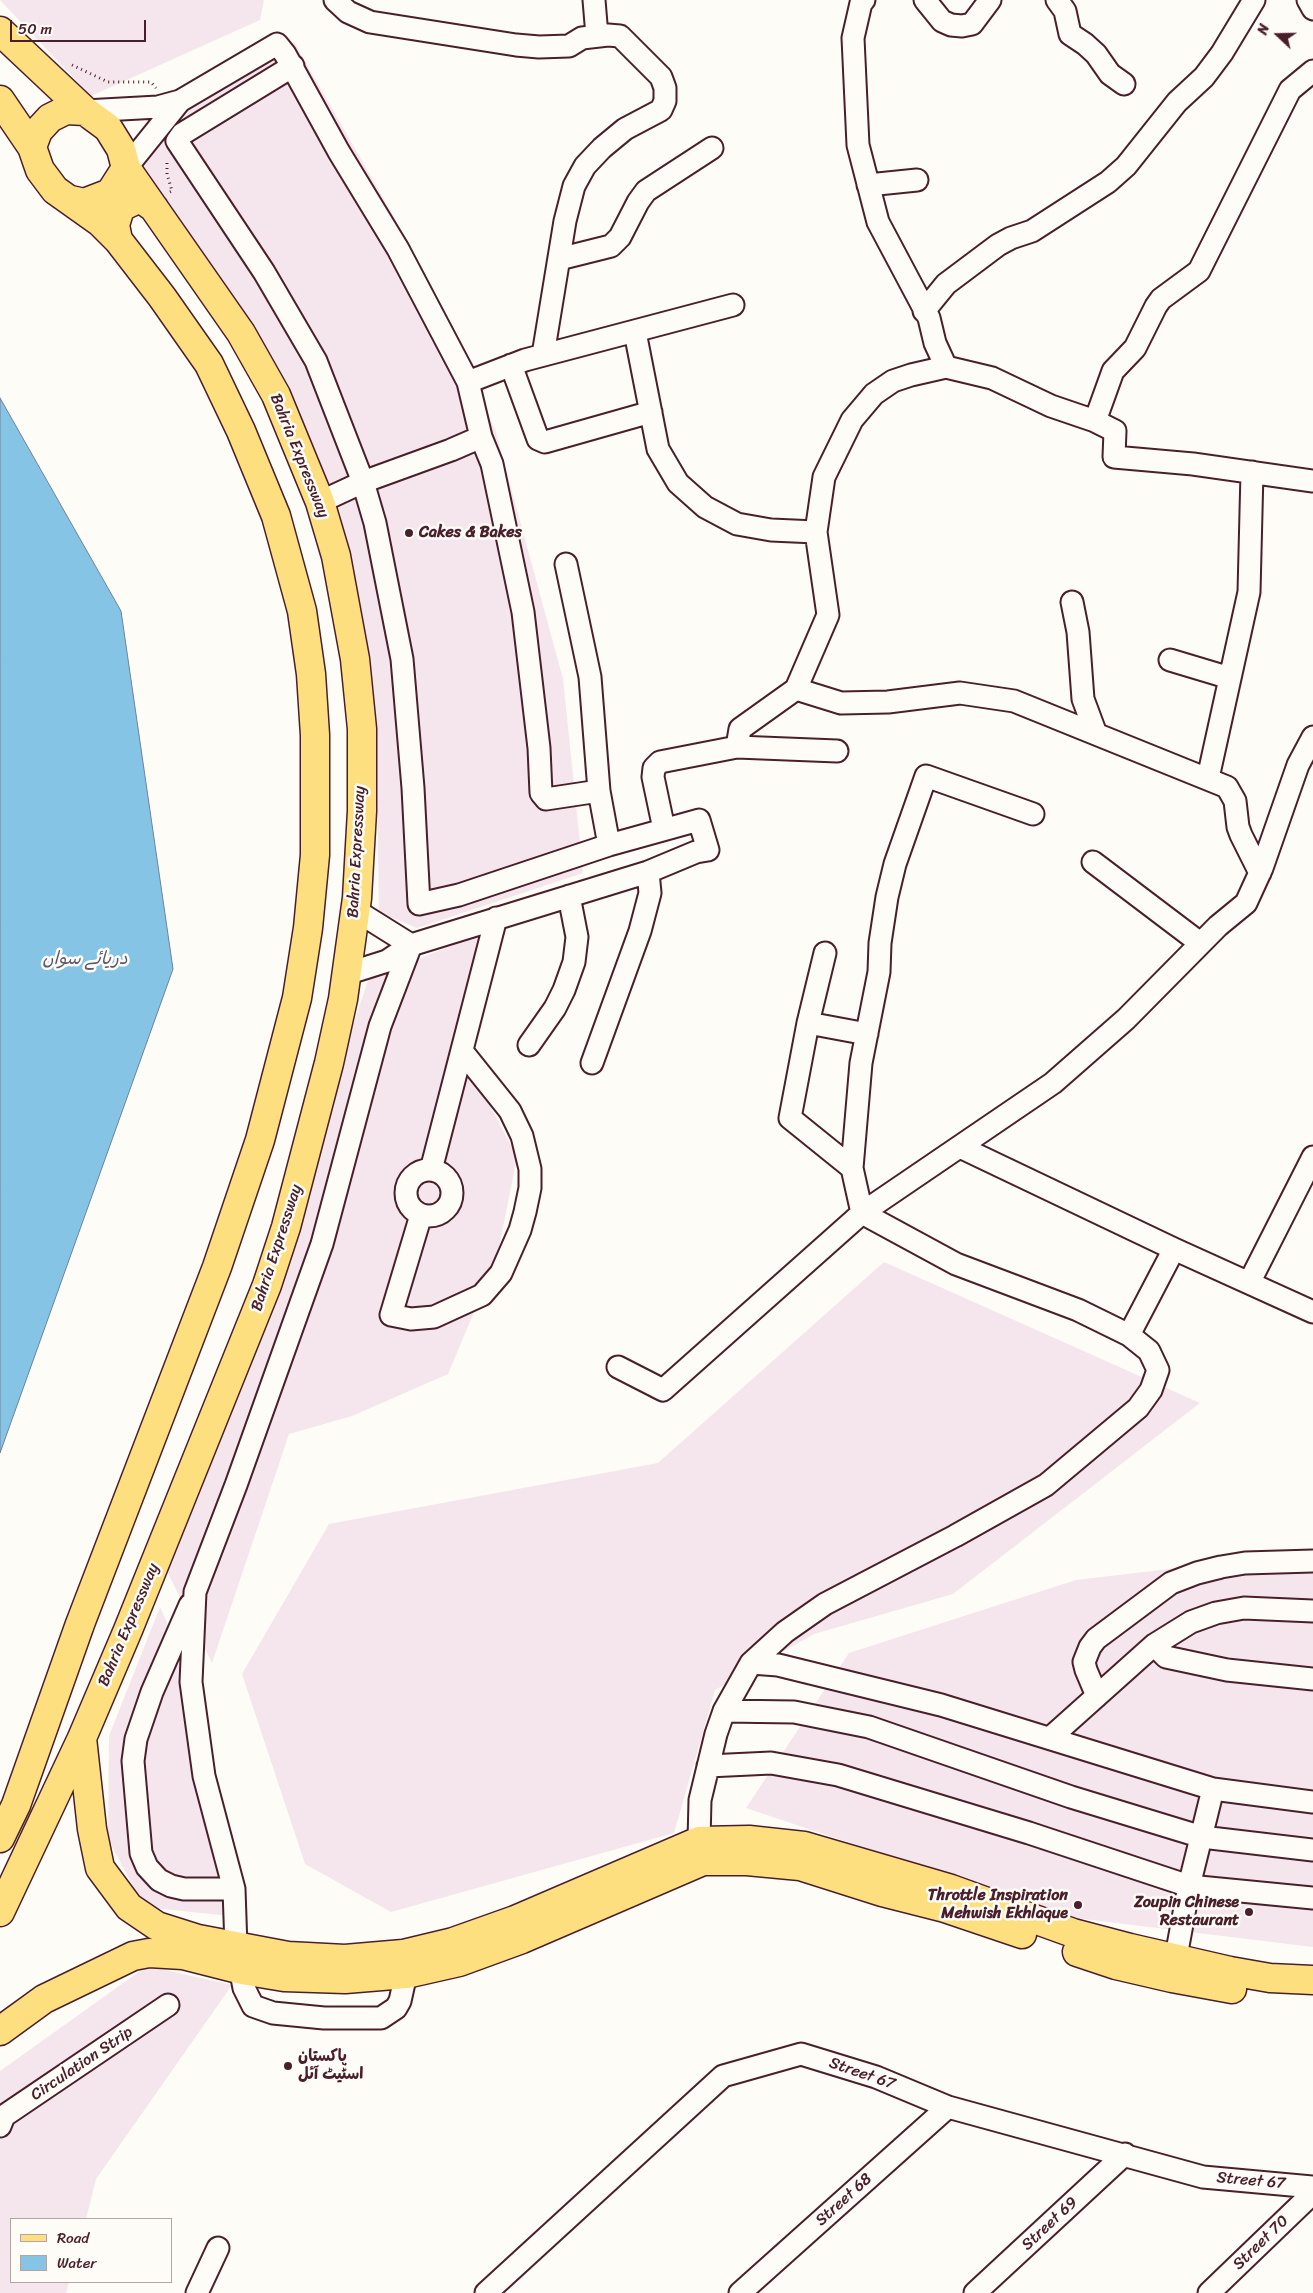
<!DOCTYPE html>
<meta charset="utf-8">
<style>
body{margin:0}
#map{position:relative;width:1313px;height:2293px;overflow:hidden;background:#fdfcf7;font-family:Sriracha,sans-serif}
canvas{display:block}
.legend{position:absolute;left:10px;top:2218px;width:162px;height:65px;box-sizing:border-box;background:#fdfcf7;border:1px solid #b5a4a5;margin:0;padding:6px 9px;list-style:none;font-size:15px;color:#4a1f2b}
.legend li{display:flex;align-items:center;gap:10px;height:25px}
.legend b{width:25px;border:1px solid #b5a4a5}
.north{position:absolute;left:1253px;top:10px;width:50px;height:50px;-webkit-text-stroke:4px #fdfcf7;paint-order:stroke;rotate:291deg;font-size:14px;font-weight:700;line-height:20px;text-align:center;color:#4a1f2b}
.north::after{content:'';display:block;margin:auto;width:18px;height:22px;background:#4a1f2b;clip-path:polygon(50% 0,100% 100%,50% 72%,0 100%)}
.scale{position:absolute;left:10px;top:20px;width:136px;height:22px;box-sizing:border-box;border:2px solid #4a1f2b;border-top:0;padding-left:6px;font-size:15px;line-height:18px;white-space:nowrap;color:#4a1f2b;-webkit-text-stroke:4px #fdfcf7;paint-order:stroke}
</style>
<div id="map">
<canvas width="1313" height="2293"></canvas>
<ul class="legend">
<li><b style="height:6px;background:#fedf80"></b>Road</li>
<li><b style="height:14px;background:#86c4e6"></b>Water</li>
</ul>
<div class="north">N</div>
<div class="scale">50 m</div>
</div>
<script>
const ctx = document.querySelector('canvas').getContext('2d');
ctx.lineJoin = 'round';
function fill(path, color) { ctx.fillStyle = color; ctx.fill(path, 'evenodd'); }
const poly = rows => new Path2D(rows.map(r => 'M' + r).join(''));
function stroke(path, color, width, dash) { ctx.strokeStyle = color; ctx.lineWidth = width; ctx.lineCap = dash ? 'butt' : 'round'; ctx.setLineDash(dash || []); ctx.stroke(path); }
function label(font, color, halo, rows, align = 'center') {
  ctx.font = font + ' Sriracha,"Playpen Sans Arabic",sans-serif'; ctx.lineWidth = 5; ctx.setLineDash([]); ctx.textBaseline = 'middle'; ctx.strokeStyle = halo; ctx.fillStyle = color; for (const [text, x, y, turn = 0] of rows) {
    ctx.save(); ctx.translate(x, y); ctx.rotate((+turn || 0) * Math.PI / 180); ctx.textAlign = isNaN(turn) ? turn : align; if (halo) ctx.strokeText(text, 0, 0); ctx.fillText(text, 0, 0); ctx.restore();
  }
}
fill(poly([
 [0,0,264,0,260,20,91,96],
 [294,42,393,215,495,429,563,679,583,873,417,928,379,912,376,726,344,539,138,165,180,101,191,105],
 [480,935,450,1060,481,1089,517,1157,497,1257,448,1374,352,1416,289,1434,212,1663,167,1571,369,978],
 [884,1262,1200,1403,953,1594,814,1634,715,1690,674,1833,391,1912,305,1864,242,1674,329,1524,658,1463],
 [1313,1552,1313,1947,1075,1918,746,1808,849,1653,1076,1580],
 [160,1607,185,1663,230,1916,144,1907,108,1839,109,1736],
 [147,1966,232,1985,96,2179,86,2219,11,2219,11,2282,69,2282,66,2293,0,2293,0,2071]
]), '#f4e6ec');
const water = poly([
 [0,398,121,611,173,969,0,1453,0,398]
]);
fill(water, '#86c4e6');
stroke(water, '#6e829b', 1);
const minor = poly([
 [335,0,348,12,370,22,516,45,539,47,569,46,582,38,608,35,620,36,661,77,665,88,665,101,661,110,625,129,602,148,585,166,574,186,565,221,543,355],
 [594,0,597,36],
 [864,0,861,3,853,38,858,145,878,222,929,318,935,343,946,367],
 [925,0,942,21,951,25,962,26,972,24,990,0],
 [1057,0,1065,11,1070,34,1085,44,1096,54,1110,74,1124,84],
 [1308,0,1313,9],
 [293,66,182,134,177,141,264,272,316,361,363,482,375,523,402,659,413,788,419,904,459,895,609,845,699,820,708,850,696,852,648,872,411,945,355,910],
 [1313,71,1290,90,1199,271,1161,299,1156,306,1135,348,1113,371,1095,421,1115,431,1114,457,1193,464,1313,481],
 [85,111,158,107,180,101,277,44,285,54,339,152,398,249,468,382,481,437,492,464,523,612,539,748,541,793,546,799,599,791],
 [126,168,180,101],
 [868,185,917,180],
 [559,259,611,246,620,237,638,202,646,191,712,148],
 [924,311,946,284,998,245,1011,238,1032,231,1108,182,1126,166,1177,102,1204,77,1222,53,1254,0],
 [635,332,658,449,678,483,705,507,737,524,771,530,816,532],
 [511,365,538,439,545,442,651,412],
 [468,382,525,360,733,305],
 [320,502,363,482,451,450,481,437],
 [566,564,590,677,599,791,609,845],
 [1072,602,1078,632,1083,699,1096,734],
 [1170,660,1230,678],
 [796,689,828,615,816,532,824,477,852,420,874,394,893,381,911,375,946,367,992,378,1051,406,1095,421],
 [737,747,740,729,796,689,841,703,888,702,960,693,1014,701,1227,787,1235,801,1238,827,1241,835,1260,873],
 [1208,778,1249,592,1252,472],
 [664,829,653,777,654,768,660,762,737,747,837,751],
 [1093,862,1200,943],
 [825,953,808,1023,790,1118,852,1168],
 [346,974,387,961,411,945],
 [808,1023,867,1034],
 [529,1045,555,1008,564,990,574,962,577,937,569,896],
 [592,1063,640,931,650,893,648,872],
 [960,1147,1174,1249,1313,1312],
 [431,1170,496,918],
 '406 1193a23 23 0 1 1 46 0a23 23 0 1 1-46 0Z',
 [421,1215,391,1315,411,1319,434,1317,482,1295,501,1273,520,1230,525,1212,530,1188,530,1169,522,1136,510,1111,462,1051],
 [1249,1283,1313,1157],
 [1129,1335,1174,1249],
 [618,1367,663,1390,862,1213,1053,1083,1126,1019,1218,926,1246,903,1262,868,1298,765,1313,737],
 [190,1605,152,1692,136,1739,133,1761,141,1853,147,1867,159,1880,171,1886,184,1889,234,1889],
 [1154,1645,1191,1622,1216,1613,1244,1608,1313,1611],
 [751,1663,778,1665,941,1705,1213,1789,1313,1802],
 [1097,1696,1086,1670,1084,1662,1090,1647,1096,1639,1171,1583,1197,1573,1221,1567,1245,1563,1313,1561],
 [724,1711,794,1712,869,1727,1071,1797,1202,1837,1313,1850],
 [1050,1738,1154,1645,1166,1657,1227,1670,1313,1679],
 [708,1766,771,1763,838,1775,1029,1833,1189,1886,1313,1898],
 [699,1841,700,1800,716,1734,724,1711,751,1663,785,1632,825,1604,955,1536,1046,1485,1138,1408,1151,1390,1158,1370,1149,1351,1129,1335,1078,1310,956,1264,862,1213,852,1168,861,1063,879,972,880,943,887,897,895,864,926,776,1033,814],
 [1173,1973,1189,1886,1213,1789],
 [406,1974,400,2001,396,2008,381,2018,324,2018,273,2013,253,2006,244,1988,236,1947,234,1889,204,1776,191,1682,195,1592,236,1485,322,1244,380,1026,411,945],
 [0,2126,4,2116,168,2005],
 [197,2293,218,2248],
 [486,2293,723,2076,801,2054,876,2077,948,2107,1203,2177,1313,2187],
 [740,2293,948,2107],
 [975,2293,1125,2154],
 [1209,2293,1313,2193]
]);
const major = poly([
 [0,31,85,111,108,128,121,149,126,168,241,333,276,395,320,502,336,556,355,659,362,729,362,811,357,898,343,999,329,1063,286,1227,267,1285,128,1630,82,1738,0,1912],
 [0,100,32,147,40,170,55,190,100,222,118,240,162,297,209,364,241,431,276,516,302,611,311,674,315,735,315,855,308,928,297,998,260,1140,217,1267,80,1624,16,1805,0,1838],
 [32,147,38,131,50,118,66,110,85,111],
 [71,200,84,203,110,193,126,168],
 [118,240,115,225,119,212,123,206,136,200,143,200,154,208],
 [82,1738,92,1829,100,1868,129,1907,157,1926,198,1939,288,1956,345,1959,403,1954,453,1942,515,1920,699,1841,749,1840,804,1846,951,1889,1073,1933,1130,1948,1230,1971,1270,1978,1313,1980],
 [1077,1952,1116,1965,1172,1978,1232,1989],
 [0,2031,44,1999,133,1956,149,1953,183,1955,242,1970,284,1977,345,1979,406,1974,459,1962,522,1939,703,1861,747,1861,800,1866,882,1892,945,1908,1022,1934]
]);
stroke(minor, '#4a1f2b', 25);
stroke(major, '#4a1f2b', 31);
stroke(poly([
 [72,65,108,82,151,82,156,88],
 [167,163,167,174,172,191,170,192]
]), '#4a1f2b', 3, [1, 4]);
stroke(minor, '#fdfcf7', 21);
stroke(major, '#fedf80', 28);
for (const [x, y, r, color] of [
 [409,533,5,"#4a1f2b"],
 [1078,1905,5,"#4a1f2b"],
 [1249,1912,5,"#4a1f2b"],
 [288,2066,5,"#4a1f2b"]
]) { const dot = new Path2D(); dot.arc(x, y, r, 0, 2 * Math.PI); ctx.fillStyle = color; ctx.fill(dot); stroke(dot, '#fdfcf7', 2); }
label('16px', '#4a1f2b', '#fdfcf7', [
 ["Bahria Expressway",299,456,68],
 ["Bahria Expressway",357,852,-87],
 ["Bahria Expressway",277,1248,-72],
 ["Bahria Expressway",129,1625,-67],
 ["Circulation Strip",82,2064,-34],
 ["Street 67",862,2074,19],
 ["Street 67",1251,2181,5],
 ["Street 68",844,2200,-42],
 ["Street 69",1050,2224,-43],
 ["Street 70",1261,2243,-44]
]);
label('bold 16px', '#4a1f2b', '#fdfcf7', [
 ["Cakes & Bakes",419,533],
 ["Throttle Inspiration",1068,1896,"right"],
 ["Mehwish Ekhlaque",1068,1914,"right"],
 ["Zoupin Chinese",1239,1903,"right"],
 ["Restaurant",1239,1921,"right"],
 ["پاکستان",298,2057],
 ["اسٹیٹ آئل",298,2075]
], 'left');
label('italic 18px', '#5f596c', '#fdfcf7', [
 ["دریائے سواں",85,959]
]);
</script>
